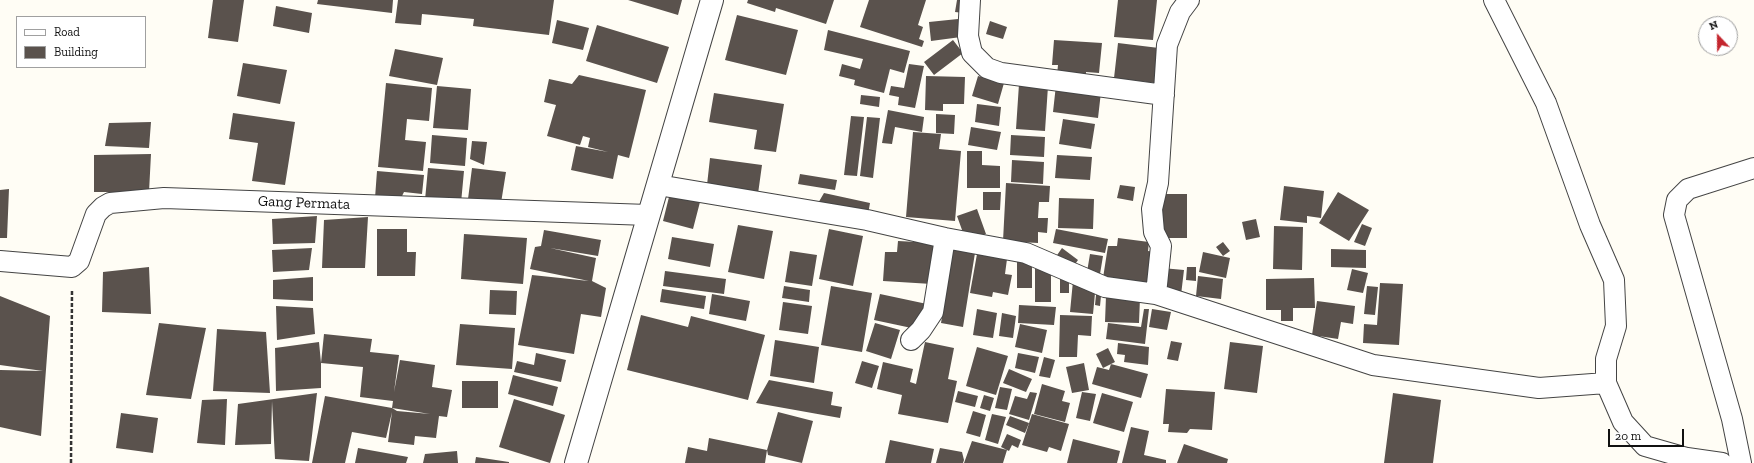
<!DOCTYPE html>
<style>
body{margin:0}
#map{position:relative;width:1754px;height:463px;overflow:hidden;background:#fffdf5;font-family:"Zilla Slab",serif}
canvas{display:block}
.legend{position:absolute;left:16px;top:16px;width:130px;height:52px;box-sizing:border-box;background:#fff;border:1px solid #a0a0a0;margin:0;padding:5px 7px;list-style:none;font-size:12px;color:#111}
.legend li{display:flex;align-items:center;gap:8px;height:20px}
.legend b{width:20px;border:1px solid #a0a0a0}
.north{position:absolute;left:1698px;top:16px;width:40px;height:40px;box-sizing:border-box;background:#fff;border:1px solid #a0a0a0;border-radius:50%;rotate:338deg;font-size:11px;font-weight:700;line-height:16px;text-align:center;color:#111}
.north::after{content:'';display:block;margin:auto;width:14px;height:18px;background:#c4262e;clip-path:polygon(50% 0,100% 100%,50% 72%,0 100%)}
.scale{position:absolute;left:1608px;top:429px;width:76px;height:18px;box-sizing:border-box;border:2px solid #111;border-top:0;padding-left:5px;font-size:12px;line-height:14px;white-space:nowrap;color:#111;-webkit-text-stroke:3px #fff;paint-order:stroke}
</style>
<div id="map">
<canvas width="1754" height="463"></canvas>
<ul class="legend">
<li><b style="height:5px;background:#fff"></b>Road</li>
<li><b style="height:11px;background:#5a524d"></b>Building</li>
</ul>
<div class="north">N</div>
<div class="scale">20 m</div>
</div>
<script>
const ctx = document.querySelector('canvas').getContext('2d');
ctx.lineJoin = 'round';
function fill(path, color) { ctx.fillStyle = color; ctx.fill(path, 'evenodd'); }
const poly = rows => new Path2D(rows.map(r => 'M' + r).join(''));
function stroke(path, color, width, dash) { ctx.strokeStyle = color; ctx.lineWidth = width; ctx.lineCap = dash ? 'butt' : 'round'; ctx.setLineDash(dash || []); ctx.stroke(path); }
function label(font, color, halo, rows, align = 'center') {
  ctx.font = font + ' "Zilla Slab",serif'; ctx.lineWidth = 4; ctx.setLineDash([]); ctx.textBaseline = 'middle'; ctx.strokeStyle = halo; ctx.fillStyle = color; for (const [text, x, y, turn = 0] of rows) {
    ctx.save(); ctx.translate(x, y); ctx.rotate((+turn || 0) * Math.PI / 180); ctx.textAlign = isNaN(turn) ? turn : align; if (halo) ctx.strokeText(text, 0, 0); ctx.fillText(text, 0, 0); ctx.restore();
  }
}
fill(poly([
 [213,0,244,0,238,42,208,38],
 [318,0,393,0,392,13,317,4],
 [398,0,554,0,549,35,473,26,474,19,422,14,421,25,395,23],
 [628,0,682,0,678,15],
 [748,0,834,0,826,24,776,8,775,12,747,3],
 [869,0,926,0,918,25,923,27,919,39,924,41,922,47,860,27],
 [957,0,966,0,964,13,955,12],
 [1118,0,1157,0,1153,40,1114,37],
 [276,6,312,13,309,33,273,26],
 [737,15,798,30,786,75,725,60],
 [958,19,961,37,931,41,929,22],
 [557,20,589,28,583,50,552,43],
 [990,21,1007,27,1003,39,986,34],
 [597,25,669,47,657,83,586,61],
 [828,30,910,51,904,73,890,69,884,93,854,85,855,80,839,76,842,64,860,69,863,59,824,50],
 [953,40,963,53,934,75,924,62],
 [1054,40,1102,43,1099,73,1086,72,1086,77,1057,75,1058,65,1052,65],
 [1118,43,1159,48,1155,83,1114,78],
 [395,49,443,58,437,85,389,76],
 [243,63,287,70,280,104,237,96],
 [909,64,924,66,915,108,898,105,899,97,889,95,891,86,904,88],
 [579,75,646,90,629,158,618,155,613,179,571,170,576,146,608,152,588,147,590,138,583,136,580,145,547,136,556,105,544,102,549,79,572,84],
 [926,76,965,77,964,104,943,104,943,111,925,110],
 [978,76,1004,83,998,104,972,96],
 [386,83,432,88,429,121,407,119,405,140,426,142,423,171,378,167],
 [1019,84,1048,86,1045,131,1016,129],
 [1056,85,1101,92,1098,118,1053,112],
 [437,86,471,89,468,130,433,128],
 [714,93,784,104,776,152,754,149,757,130,709,122],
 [861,95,880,97,879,107,860,104],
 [977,104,1001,107,999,126,975,122],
 [888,110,924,117,922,132,895,127,892,144,882,143],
 [233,113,295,122,285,185,252,181,258,143,229,139],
 [936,114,955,115,954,134,936,133],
 [851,116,864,117,857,176,844,175],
 [867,117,880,118,873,178,860,176],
 [1063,119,1095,124,1091,149,1059,144],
 [151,122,149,148,105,146,109,123],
 [971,127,1001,132,997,150,968,145],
 [913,132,941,134,939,149,961,151,955,221,906,217],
 [432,135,467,138,465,166,430,163],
 [1011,135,1045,137,1044,157,1010,155],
 [472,141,487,142,484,165,470,159],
 [967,151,982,151,982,165,1000,166,1000,188,967,188],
 [151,154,149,192,94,192,94,155],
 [1057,155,1092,157,1090,180,1055,178],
 [710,158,762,165,757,201,706,194],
 [1012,160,1044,162,1043,184,1011,182],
 [428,168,464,171,461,203,425,200],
 [472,168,506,172,501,203,468,199],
 [377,171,424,175,422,194,404,192,400,200,375,198],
 [800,174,837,180,835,190,798,184],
 [1006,183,1050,186,1049,202,1039,202,1038,218,1048,218,1047,233,1038,232,1038,243,1003,241],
 [1120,185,1135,187,1133,201,1117,198],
 [1284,186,1324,191,1321,218,1307,216,1307,223,1280,220],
 [9,189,7,238,0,238,0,190],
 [983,192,1001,192,1000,210,983,210],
 [1338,192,1369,210,1349,241,1319,223],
 [670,193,700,202,693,229,663,221],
 [824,193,870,203,867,220,814,210],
 [1161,194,1187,194,1187,238,1161,238],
 [1059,198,1094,199,1093,229,1058,228],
 [977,209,986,234,966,241,957,216],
 [317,216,315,243,273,244,272,219],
 [368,217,365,268,322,268,324,220],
 [1256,219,1260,237,1246,240,1242,222],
 [1362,224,1372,228,1365,246,1354,242],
 [738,225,773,231,764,279,728,272],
 [1274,226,1303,227,1302,270,1273,269],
 [377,229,407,229,407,252,416,252,415,276,377,276],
 [829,229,863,236,853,286,819,279],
 [1056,229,1108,239,1105,253,1053,243],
 [544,230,601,240,598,256,550,248,596,258,592,281,606,288,601,317,581,314,574,354,518,345,532,275,589,281,530,269,535,247,541,246],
 [464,234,527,238,523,284,461,279],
 [672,237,714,244,710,267,668,259],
 [1118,238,1149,242,1148,251,1155,252,1150,285,1103,278,1108,246,1117,246],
 [898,241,935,243,932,284,883,281,885,252,897,252],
 [1223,242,1230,251,1223,256,1216,247],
 [312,248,309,270,273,272,272,250],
 [1062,248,1078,260,1071,270,1055,258],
 [953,249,975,253,963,327,941,323],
 [1331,249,1366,250,1366,268,1331,267],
 [790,251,817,255,812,286,785,282],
 [1203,252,1230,258,1226,278,1199,272],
 [977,254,1007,259,1005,274,1012,275,1008,295,993,292,992,297,970,293],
 [1090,254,1103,256,1100,274,1087,272],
 [1017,258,1032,258,1032,288,1017,288],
 [149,267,151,314,102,312,103,272],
 [1187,267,1196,267,1196,281,1186,280],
 [1162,268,1184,270,1181,295,1159,292],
 [1035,269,1051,270,1051,302,1035,302],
 [1352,269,1368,273,1363,293,1347,290],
 [665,271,726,279,724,294,663,286],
 [1060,275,1069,275,1069,293,1060,293],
 [1198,276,1223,279,1221,299,1196,296],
 [313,277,313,301,273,299,273,280],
 [1314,278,1315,308,1293,308,1293,321,1281,321,1281,310,1266,310,1266,279],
 [1073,281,1096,283,1093,314,1070,312],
 [1380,283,1403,284,1399,345,1363,343,1364,324,1377,325],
 [1097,285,1102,286,1100,306,1095,305],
 [784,286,810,290,809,302,782,298],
 [831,286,872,293,862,352,821,345],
 [1367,286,1378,287,1375,315,1364,314],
 [662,289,706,296,704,309,660,302],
 [490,290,517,291,516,315,489,314],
 [712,294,750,301,746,321,709,314],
 [880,294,927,304,921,330,874,320],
 [0,296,50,316,41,436,0,427,0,370,43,371,0,365],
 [1106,296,1140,298,1139,323,1105,322],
 [1317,301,1355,306,1353,324,1341,322,1338,339,1312,335],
 [783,302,812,306,808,334,779,330],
 [1019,305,1056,307,1054,325,1018,323],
 [276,306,313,308,315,334,277,340],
 [977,309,997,313,993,338,973,335],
 [1144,309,1149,309,1145,344,1106,339,1108,323,1141,327],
 [1152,309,1171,312,1167,330,1149,327],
 [1002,313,1016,316,1013,338,999,336],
 [641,315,688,327,691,316,765,335,748,400,627,370],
 [1060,315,1092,316,1091,336,1078,335,1077,357,1059,357],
 [159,323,206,328,191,399,146,395],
 [875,323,900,330,891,359,866,351],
 [460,324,515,328,512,369,456,365],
 [1020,324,1047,330,1042,353,1015,347],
 [217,329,266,332,270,393,213,391],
 [324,334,372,339,370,352,399,355,394,392,400,360,435,365,432,387,452,390,447,417,439,416,436,438,415,436,414,445,388,442,392,412,386,438,352,432,345,463,312,463,325,396,392,408,397,411,430,414,392,408,393,401,360,397,363,367,321,363,321,388,276,391,275,348,319,342,321,363],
 [775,340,819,347,814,383,770,376],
 [1171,341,1182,343,1178,361,1167,359],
 [925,342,954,348,948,379,957,381,948,423,898,414,902,395,877,389,883,362,913,369,910,382,916,384],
 [1230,342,1263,346,1257,393,1224,389],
 [1118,343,1149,347,1148,365,1124,362,1125,355,1117,354],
 [977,347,1008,356,996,395,966,386],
 [1108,348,1115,362,1103,368,1096,354],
 [536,353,566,360,561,382,514,372,517,361,534,365],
 [1018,353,1039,357,1035,373,1015,368],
 [1044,357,1055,360,1050,378,1039,376],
 [862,361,879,366,872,388,855,383],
 [1084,363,1089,390,1072,393,1066,367],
 [1111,364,1148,374,1141,398,1092,384,1097,367,1109,370],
 [1009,369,1032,379,1026,392,1003,383],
 [513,375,558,387,553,406,508,394],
 [769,380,833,392,831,405,842,407,840,418,756,403],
 [462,381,498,381,498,408,462,408],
 [1042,384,1065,391,1062,401,1070,403,1065,422,1034,414],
 [1000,387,1012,389,1007,410,995,408],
 [1166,389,1215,392,1212,430,1190,429,1187,433,1168,432,1169,424,1163,424],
 [958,391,978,396,975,407,955,402],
 [1030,392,1037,393,1029,420,1009,414,1015,396,1027,399],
 [1082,392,1096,394,1090,421,1076,418],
 [317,393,309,461,275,459,272,401,271,444,235,445,238,404],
 [1102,393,1133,402,1124,432,1093,423],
 [1393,393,1441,400,1433,463,1384,463],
 [984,395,994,398,990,411,980,408],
 [227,399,225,445,197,443,202,400],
 [514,399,565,415,550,463,499,447],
 [973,411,986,415,980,437,966,433],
 [778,412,813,421,802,463,768,455,767,450,765,463,685,463,688,447,707,451,709,438,767,450],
 [121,413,158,418,153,453,116,448],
 [992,414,1006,417,998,444,985,440],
 [1032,414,1069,424,1061,451,1049,447,1047,452,1022,445],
 [1010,416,1029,423,1025,433,1006,425],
 [1131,427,1149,431,1144,455,1166,460,1166,463,1122,463],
 [1007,434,1021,440,1018,448,1012,445,1009,451,1001,447],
 [1073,439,1120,451,1117,463,1067,463],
 [890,440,934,449,931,463,885,463],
 [972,441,1007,450,1003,463,964,463],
 [1184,444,1228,459,1227,463,1177,463],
 [358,448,408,457,406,463,355,463],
 [940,448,962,452,964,460,963,463,936,463],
 [457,451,458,463,423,463,425,454],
 [476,457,509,462,509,463,475,463]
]), '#5a524d');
const minor = poly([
 [970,0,968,36,972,53,987,68,1001,73,1164,95],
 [1494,0,1546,103,1590,225,1614,280,1616,326,1606,359,1606,383,1623,422,1645,446,1687,458,1722,463],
 [658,185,867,220,945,238,1026,253,1105,287,1156,294,1373,365,1539,388,1606,383],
 [0,261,72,267,79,261,96,214,103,207,110,203,164,198,648,215],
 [1156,294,1161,246,1154,232,1152,209,1158,183,1167,45,1180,12,1189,0],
 [911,340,921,330,933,312,945,238],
 [1741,463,1732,419,1674,215,1677,200,1688,189,1754,168]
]);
const tertiary = poly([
 [576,463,712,0]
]);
stroke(minor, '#444', 22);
stroke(tertiary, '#444', 24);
stroke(poly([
 [71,463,72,289]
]), '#333', 2.5, [4, 2]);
stroke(minor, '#fff', 20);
stroke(tertiary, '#fff', 22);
label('15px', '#111', '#fff', [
 ["Gang Permata",304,203,2]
]);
</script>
